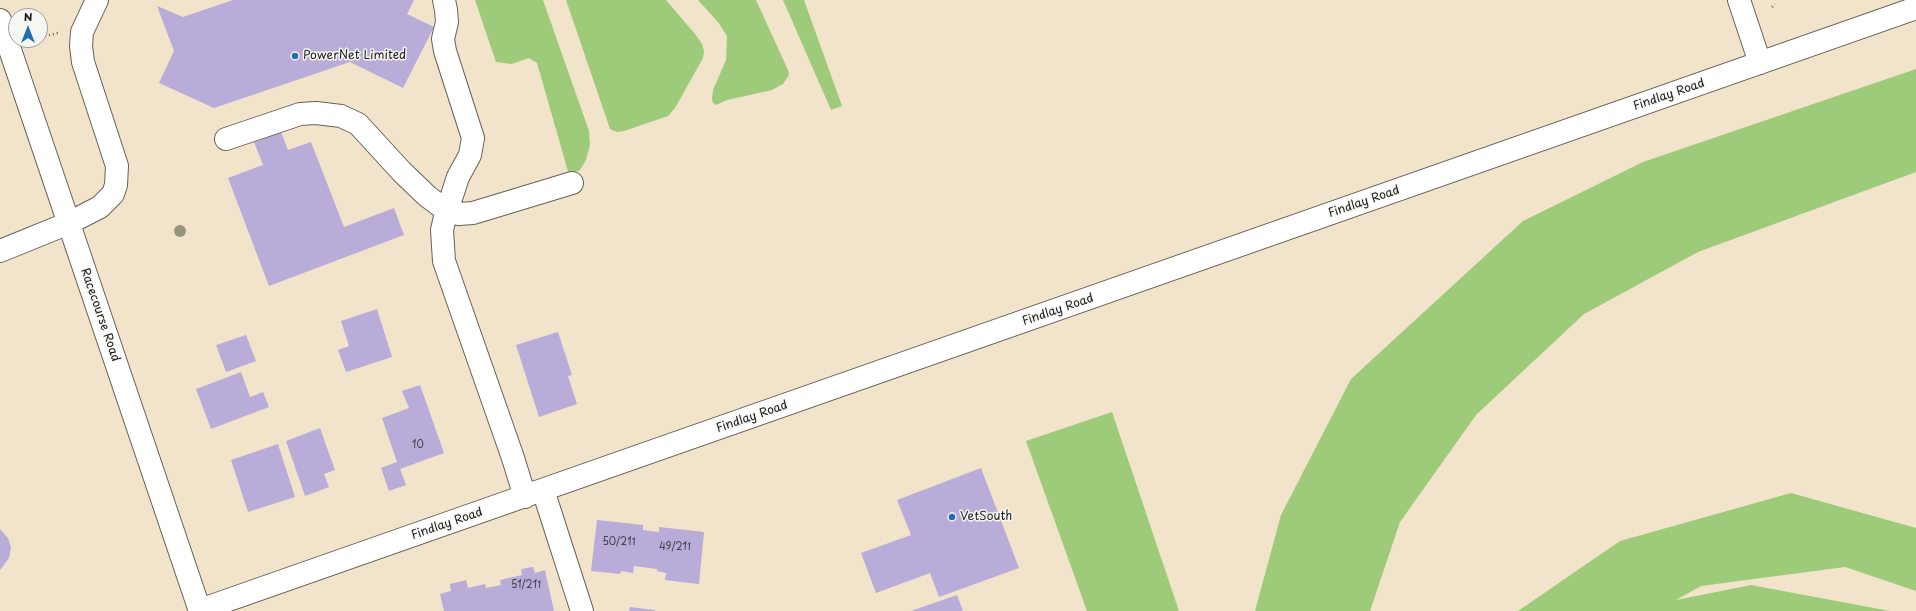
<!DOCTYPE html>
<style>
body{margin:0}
#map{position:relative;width:1916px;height:611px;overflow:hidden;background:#f2e3cb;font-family:"Playpen Sans",sans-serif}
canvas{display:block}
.north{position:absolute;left:8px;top:8px;width:40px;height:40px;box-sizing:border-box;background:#f6f6f2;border:1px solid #9f9f9c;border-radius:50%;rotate:0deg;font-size:11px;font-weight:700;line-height:16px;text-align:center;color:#1c1c1c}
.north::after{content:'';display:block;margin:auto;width:14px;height:18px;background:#1f6fb2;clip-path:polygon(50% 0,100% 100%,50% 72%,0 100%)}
</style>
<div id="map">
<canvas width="1916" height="611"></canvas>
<div class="north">N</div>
</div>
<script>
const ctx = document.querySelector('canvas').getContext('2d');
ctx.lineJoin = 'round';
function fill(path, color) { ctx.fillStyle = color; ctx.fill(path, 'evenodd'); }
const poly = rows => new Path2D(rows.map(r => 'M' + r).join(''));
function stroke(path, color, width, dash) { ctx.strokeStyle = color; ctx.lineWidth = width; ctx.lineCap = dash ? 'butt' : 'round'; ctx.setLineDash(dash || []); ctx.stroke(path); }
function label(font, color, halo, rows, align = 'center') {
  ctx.font = font + ' "Playpen Sans",sans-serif'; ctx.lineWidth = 3; ctx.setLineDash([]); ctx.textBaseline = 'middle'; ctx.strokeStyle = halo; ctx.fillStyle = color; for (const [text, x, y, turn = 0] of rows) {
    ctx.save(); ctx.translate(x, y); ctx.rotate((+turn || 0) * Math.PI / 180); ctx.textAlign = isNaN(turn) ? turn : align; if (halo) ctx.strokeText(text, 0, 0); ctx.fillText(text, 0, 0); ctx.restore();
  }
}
fill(poly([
 [475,0,543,0,589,131,590,145,586,160,580,170,569,175,537,63,529,58,512,64,496,62],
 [566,0,666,0,695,34,702,44,704,51,703,58,675,108,668,116,624,131,617,132,610,129],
 [698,0,756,0,788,70,789,75,783,84,772,90,727,100,716,105,713,103,712,99,713,90,726,60,727,36,718,22],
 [783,0,804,0,842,106,831,110],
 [1916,69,1916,172,1698,252,1584,314,1476,415,1400,522,1370,611,1255,611,1281,515,1351,379,1523,221,1643,162],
 [1112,412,1179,611,1087,611,1026,441],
 [1791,493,1916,528,1916,591,1845,567,1701,586,1676,600,1751,585,1890,611,1518,611,1620,541]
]), '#9dcb79');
fill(poly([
 [233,0,414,0,407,14,434,27,403,88,350,62,214,108,159,83,174,51,157,6,183,17],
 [281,132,288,150,311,142,344,227,394,208,404,235,269,286,228,178,263,165,254,142],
 [377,309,392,357,346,372,338,350,349,346,341,321],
 [558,332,572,375,568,376,577,404,539,417,516,345],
 [246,335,256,361,226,372,216,345],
 [241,372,250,397,263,392,269,407,211,429,196,389],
 [420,385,444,453,400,469,406,485,389,491,381,468,397,462,382,418,409,408,402,391],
 [320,428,335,470,324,474,329,487,305,496,286,441],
 [278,444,295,497,248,512,231,460],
 [981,468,1019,568,939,597,930,573,876,593,861,553,911,535,897,500],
 [597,520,643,525,643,530,659,532,659,527,704,532,699,584,665,580,666,573,657,571,657,569,634,566,633,573,621,571,620,574,591,571],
 [0,529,8,538,11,547,9,558,0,570],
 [533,567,535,573,545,570,554,611,444,611,440,594,451,591,450,584,466,580,468,588,485,584,486,588,501,585,500,580,522,575,521,569],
 [957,595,963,611,911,611],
 [630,607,655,610,655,611,629,611]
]), '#b9acd8');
const minor = poly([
 [444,0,446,10,447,22,443,39,445,51,473,138,470,155,458,177,445,217,442,230,444,261,513,458,525,497],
 [1739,0,1760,63],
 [0,20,200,611],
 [226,139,300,114,316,113,341,116,358,124,402,172,427,196,447,211,459,214,473,213,572,183],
 [0,251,69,223,100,207,113,194,116,185,117,166,83,62,81,46,82,32,97,0],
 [543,490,582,611],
 [200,610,1916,8]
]);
stroke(minor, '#676259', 24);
stroke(poly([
 [1772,7,1775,4],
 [45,36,58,33]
]), '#676259', 2.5, [1, 3]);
stroke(minor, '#fff', 22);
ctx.fillStyle = '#95977d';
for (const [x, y] of [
 [180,231]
]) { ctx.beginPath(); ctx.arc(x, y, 6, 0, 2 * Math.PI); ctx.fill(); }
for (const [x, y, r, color] of [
 [295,56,4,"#1f6fb2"],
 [952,517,4,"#1f6fb2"]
]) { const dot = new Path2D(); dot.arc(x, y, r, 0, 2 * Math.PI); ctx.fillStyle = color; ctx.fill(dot); stroke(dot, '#f6f6f2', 1.5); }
label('10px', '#43404b', null, [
 ["10",418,445],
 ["50/211",619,542],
 ["49/211",675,547],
 ["51/211",526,585]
]);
label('12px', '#1c1c1c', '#f6f6f2', [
 ["PowerNet Limited",303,56],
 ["VetSouth",960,517]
], 'left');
label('12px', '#1c1c1c', '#f6f6f2', [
 ["Findlay Road",1669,95,-19],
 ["Findlay Road",1364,202,-19],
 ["Findlay Road",1058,310,-19],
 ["Racecourse Road",100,315,71],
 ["Findlay Road",752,417,-19],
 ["Findlay Road",447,524,-19]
]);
</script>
